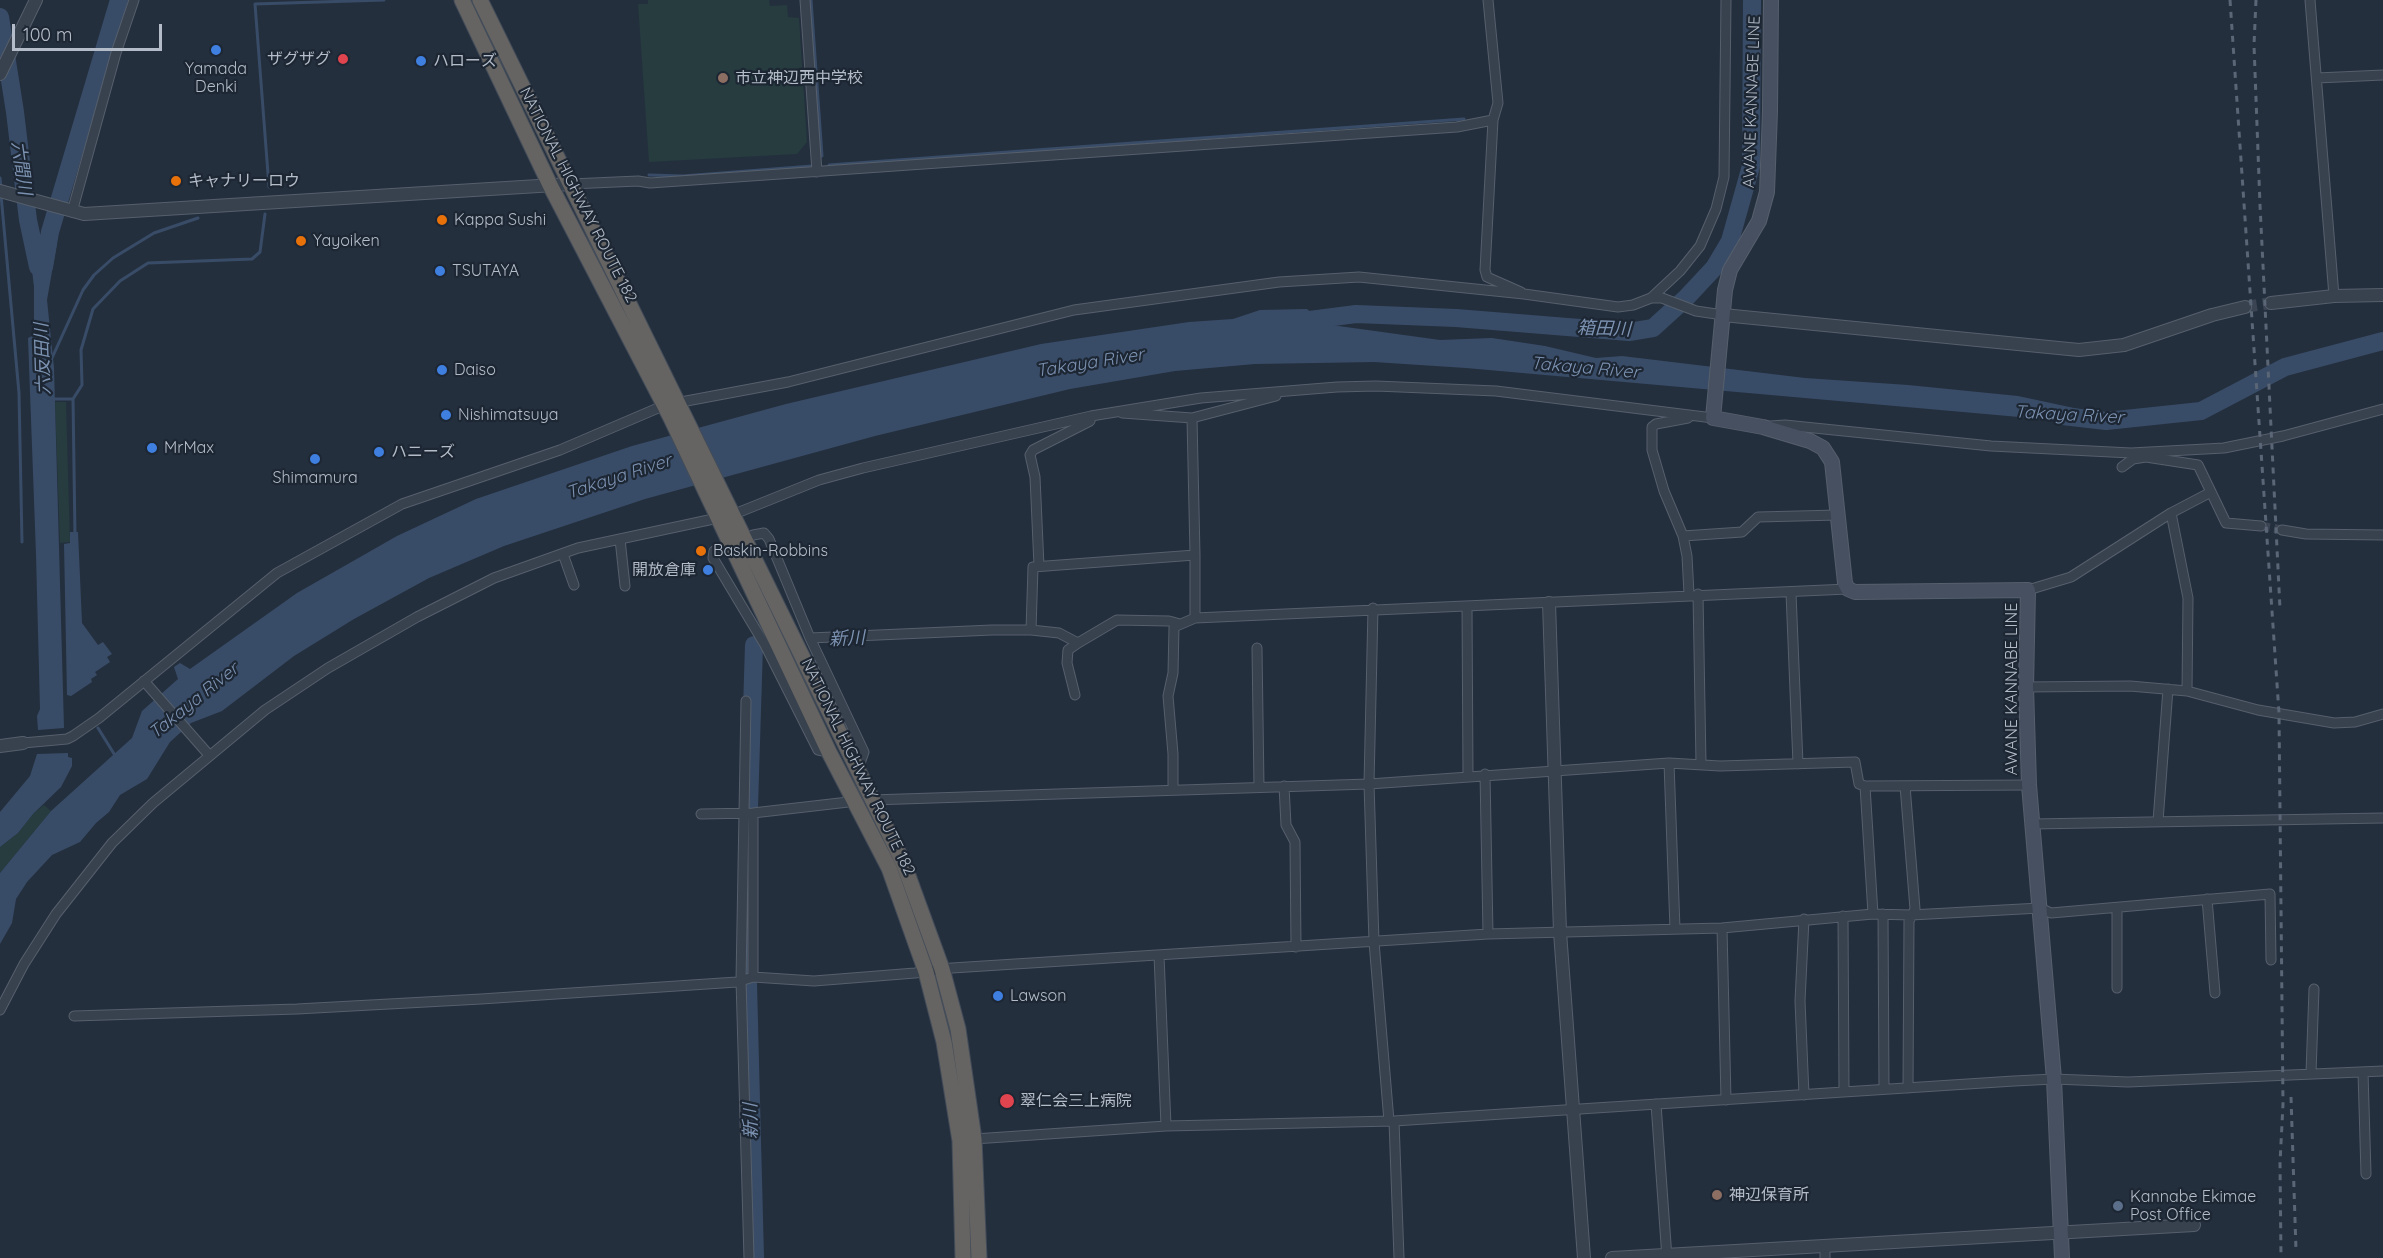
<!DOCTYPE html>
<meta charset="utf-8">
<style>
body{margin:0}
#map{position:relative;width:2383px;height:1258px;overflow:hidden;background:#242f3e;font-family:Quicksand,sans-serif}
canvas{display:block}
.scale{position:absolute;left:12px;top:24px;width:150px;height:27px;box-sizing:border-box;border:3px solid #b4bcc9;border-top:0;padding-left:8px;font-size:18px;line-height:21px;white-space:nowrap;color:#b4bcc9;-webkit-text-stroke:4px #1d2633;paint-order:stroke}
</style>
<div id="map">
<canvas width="2383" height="1258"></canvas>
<div class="scale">100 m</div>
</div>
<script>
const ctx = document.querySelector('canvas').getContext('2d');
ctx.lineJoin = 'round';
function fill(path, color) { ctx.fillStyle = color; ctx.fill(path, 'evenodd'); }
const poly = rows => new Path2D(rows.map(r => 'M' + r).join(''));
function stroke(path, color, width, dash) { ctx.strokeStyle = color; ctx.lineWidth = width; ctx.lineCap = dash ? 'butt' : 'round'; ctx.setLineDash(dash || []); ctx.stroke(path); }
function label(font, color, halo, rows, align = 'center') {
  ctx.font = font + ' Quicksand,"Noto Sans JP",sans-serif'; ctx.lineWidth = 4.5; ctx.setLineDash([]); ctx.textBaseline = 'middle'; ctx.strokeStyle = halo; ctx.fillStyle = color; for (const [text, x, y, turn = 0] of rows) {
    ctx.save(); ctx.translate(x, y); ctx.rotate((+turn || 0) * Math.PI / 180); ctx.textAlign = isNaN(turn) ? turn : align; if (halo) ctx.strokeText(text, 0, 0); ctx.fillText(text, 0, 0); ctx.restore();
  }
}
fill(poly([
 [648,0,769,0,770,6,787,5,788,17,799,18,807,142,797,154,649,162,638,4,648,4],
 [55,402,66,402,70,542,60,543],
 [44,805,51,811,0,873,0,847,18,833,33,814]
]), '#263c3f');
fill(poly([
 [57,243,47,300,54,368,64,728,38,730,37,716,40,709,36,554,28,338,34,335,34,287,29,244],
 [1307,309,1324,324,1440,340,1492,338,1545,346,1596,358,1622,356,1805,378,1908,385,2018,396,2088,411,2087,423,1466,368,1374,362,1255,364,1175,371,1070,389,875,436,645,499,504,546,429,578,354,619,294,656,222,711,191,723,170,742,147,779,120,795,109,812,96,823,80,842,52,855,27,882,16,899,12,923,0,944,0,873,51,811,132,738,142,711,178,679,174,667,180,663,190,669,297,593,397,536,476,499,632,446,786,404,1041,344,1189,322,1233,319,1260,310],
 [70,532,78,532,82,623,98,645,103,642,112,654,107,657,110,662,95,672,97,675,91,679,92,682,71,696,67,695,64,544,70,543],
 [68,753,68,757,72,758,72,766,61,787,33,814,18,833,0,847,0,812,30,776,37,754]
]), '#394c67');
stroke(poly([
 [811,0,822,156],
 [829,165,1464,119],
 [649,175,683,176,812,166],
 [0,178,1,189],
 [269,187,255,4,384,0],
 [1,195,19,393,22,542],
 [52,358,83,290,94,275,113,258,154,233,198,218],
 [54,399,73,399],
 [75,536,73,399,82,385,81,350,93,309,120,281,148,263,252,259,260,252,265,214],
 [98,728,116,757]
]), '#394c67', 3);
stroke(poly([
 [0,17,15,112,28,220,38,267],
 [44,267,50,232,119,0],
 [1294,322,1356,314,1456,318,1629,332,1653,328,1686,298,1714,268,1730,241,1751,166,1752,0],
 [2063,416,2106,421,2201,411,2285,367,2383,341],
 [749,807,754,645,759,645],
 [746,908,747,974],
 [748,984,755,1258]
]), '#394c67', 18);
stroke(poly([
 [2261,526,2282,530]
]), '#3a4453', 9, [9, 4.5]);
stroke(poly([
 [2245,307,2271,303]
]), '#3a4453', 12, [12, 6]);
const minor = poly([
 [805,0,817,172],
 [1488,0,1498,103,1493,120,1485,270,1487,277,1521,292],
 [2310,0,2334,296],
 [2317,78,2383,75],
 [571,184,638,181,650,183,1457,127,1493,120],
 [72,212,116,53,134,0],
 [1651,298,1680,271,1700,246,1716,209,1724,177,1726,0],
 [1122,413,1192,418,1276,396],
 [1192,418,1195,555],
 [1688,418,1656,424,1652,427,1652,450,1664,491,1683,536,1687,556,1689,594],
 [1771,426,1785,425,1991,446,2131,453,2224,448,2283,436,2383,409],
 [2122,467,2133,459,2146,457,2198,465,2226,523,2261,526],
 [2171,513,2188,598,2187,691],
 [2282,530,2306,534,2383,535],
 [753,535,764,533,769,539,810,638,864,752,858,769],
 [1683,536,1742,532,1758,517,1838,515],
 [620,539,625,586],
 [719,548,714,551,713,558,765,645,818,750,829,752],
 [563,554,574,585],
 [1039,566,1035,477,1030,455,1033,450,1090,421,1091,416],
 [2028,590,2071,577,2171,513,2211,492],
 [1791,593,1798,764],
 [1698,594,1701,764],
 [1467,606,1468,775],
 [1373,608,1369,784,1374,942,1389,1121],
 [810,638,992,630,1031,630],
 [1078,643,1059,633,1031,630,1033,567,1195,555,1195,618,1848,589],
 [1257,648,1259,787],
 [144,681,209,755],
 [2026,687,2130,686,2187,691,2258,710,2334,723,2355,722,2383,714],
 [1075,695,1067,663,1068,650,1078,643,1117,620,1169,621,1180,624],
 [746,701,741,980,749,1258],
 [23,743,67,739,73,736,99,718,277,573,402,504,560,450,665,405,788,382,1074,310,1279,282,1359,277,1524,294,1618,307,1633,305,1651,298,1662,298,1696,311,1723,315],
 [1669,763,1675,929],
 [1485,774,1488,934],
 [1284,786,1286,825,1295,842,1296,947],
 [1865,786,1873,914],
 [1905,786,1915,909,1909,921,1908,1088],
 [1173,790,1173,754,1168,696,1173,673,1174,627,1195,618],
 [871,800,1369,784,1669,763,1720,766,1855,762,1859,784,1865,786,2029,785],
 [701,814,753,813,857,801],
 [2158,821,2168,689],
 [2032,824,2383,818],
 [2207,899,2215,993],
 [1883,914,1884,1089],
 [1843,916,1844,1091],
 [1804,919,1800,1001,1804,1095],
 [1722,928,1726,1100],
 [1159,955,1166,1126],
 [753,977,753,813],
 [2117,988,2117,909],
 [0,1010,24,964,56,914,112,843,153,803,265,710,328,668,417,617,494,578,578,548,732,515,819,480,863,468,1091,416,1201,398,1337,387,1376,386,1496,391,1713,418],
 [74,1016,297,1009,481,999,737,982,753,977,814,981,915,973,952,968,1488,934,1722,928,1873,914,1911,915,2040,908,2051,913,2270,894,2271,960],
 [2363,1072,2366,1174],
 [2311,1073,2314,989],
 [1656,1104,1667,1258],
 [1394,1121,1399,1258],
 [974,1139,1166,1126,1394,1121,2014,1081,2054,1079,2128,1082,2383,1071],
 [1825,1246,1825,1258]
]);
const tertiary = poly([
 [0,74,36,0],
 [0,191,84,214,571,184],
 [2271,303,2334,296,2383,295],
 [1723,315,2079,350,2124,345,2212,315,2245,307],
 [1549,603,1560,932,1584,1258],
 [0,746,23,743],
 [1612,1258,2194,1225]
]);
const secondary = poly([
 [1771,0,1770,111,1767,192,1759,221,1730,270,1725,290,1713,418,1763,427,1810,441,1823,448,1832,462,1845,583,1848,589,1855,592,2028,590,2026,687,2029,785,2054,1079,2062,1258]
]);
const trunk = poly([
 [462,0,550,185,671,418,829,752,889,868,926,972,944,1042,960,1141,963,1258],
 [480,0,903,862,942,969,958,1029,974,1139,979,1258]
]);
stroke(minor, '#565f6c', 11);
stroke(tertiary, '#565f6c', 14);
stroke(secondary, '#565f6c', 16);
stroke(trunk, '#434c59', 17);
stroke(minor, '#38414e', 9);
stroke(tertiary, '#38414e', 12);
stroke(secondary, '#465061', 14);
stroke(trunk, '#656462', 15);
stroke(poly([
 [2230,0,2279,713,2283,1104,2280,1163,2281,1258],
 [2256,0,2254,45,2260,205,2280,609],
 [2291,1097,2296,1250]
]), '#5a6575', 3, [6, 6]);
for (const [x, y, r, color] of [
 [216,50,6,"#3f7fe0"],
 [343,59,6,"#e0444e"],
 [421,61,6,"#3f7fe0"],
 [723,78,6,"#8d6e63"],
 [176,181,6,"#e8710a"],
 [442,220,6,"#e8710a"],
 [301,241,6,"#e8710a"],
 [440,271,6,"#3f7fe0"],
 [442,370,6,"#3f7fe0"],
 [446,415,6,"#3f7fe0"],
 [152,448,6,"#3f7fe0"],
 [379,452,6,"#3f7fe0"],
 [315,459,6,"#3f7fe0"],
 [701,551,6,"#e8710a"],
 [708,570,6,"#3f7fe0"],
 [998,996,6,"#3f7fe0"],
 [1007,1101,8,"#e0444e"],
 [1717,1195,6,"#8d6e63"],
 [2118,1206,6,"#5c6f8a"]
]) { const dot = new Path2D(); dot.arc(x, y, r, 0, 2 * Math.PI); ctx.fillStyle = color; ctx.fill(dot); stroke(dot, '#1d2633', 2); }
label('16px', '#b4bcc9', '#1d2633', [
 ["ザグザグ",331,59,"right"],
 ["ハローズ",433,61],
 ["Yamada",216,69,"center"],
 ["Denki",216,87,"center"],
 ["市立神辺西中学校",735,78],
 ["キャナリーロウ",188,181],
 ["Kappa Sushi",454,220],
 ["Yayoiken",313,241],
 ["TSUTAYA",452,271],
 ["Daiso",454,370],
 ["Nishimatsuya",458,415],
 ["MrMax",164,448],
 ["ハニーズ",391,452],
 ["Shimamura",315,478,"center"],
 ["Baskin-Robbins",713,551],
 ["開放倉庫",696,570,"right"],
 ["Lawson",1010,996],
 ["翠仁会三上病院",1020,1101],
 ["神辺保育所",1729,1195],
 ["Kannabe Ekimae",2130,1197],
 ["Post Office",2130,1215]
], 'left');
label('16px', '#b4bcc9', '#1d2633', [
 ["AWANE KANNABE LINE",1752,102,-88],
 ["NATIONAL HIGHWAY ROUTE 182",578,195,63],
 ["AWANE KANNABE LINE",2012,689,-90],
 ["NATIONAL HIGHWAY ROUTE 182",858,767,64]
]);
label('italic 18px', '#7c92b1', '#1d2633', [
 ["六間川",21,168,82],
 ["箱田川",1604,329,2],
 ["六反田川",43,359,-92],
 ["Takaya River",1090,363,-9],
 ["Takaya River",1585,368,5],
 ["Takaya River",2069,415,3],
 ["Takaya River",619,477,-18],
 ["新川",847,639,-3],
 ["Takaya River",194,701,-39],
 ["新川",751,1121,-91]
]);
</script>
